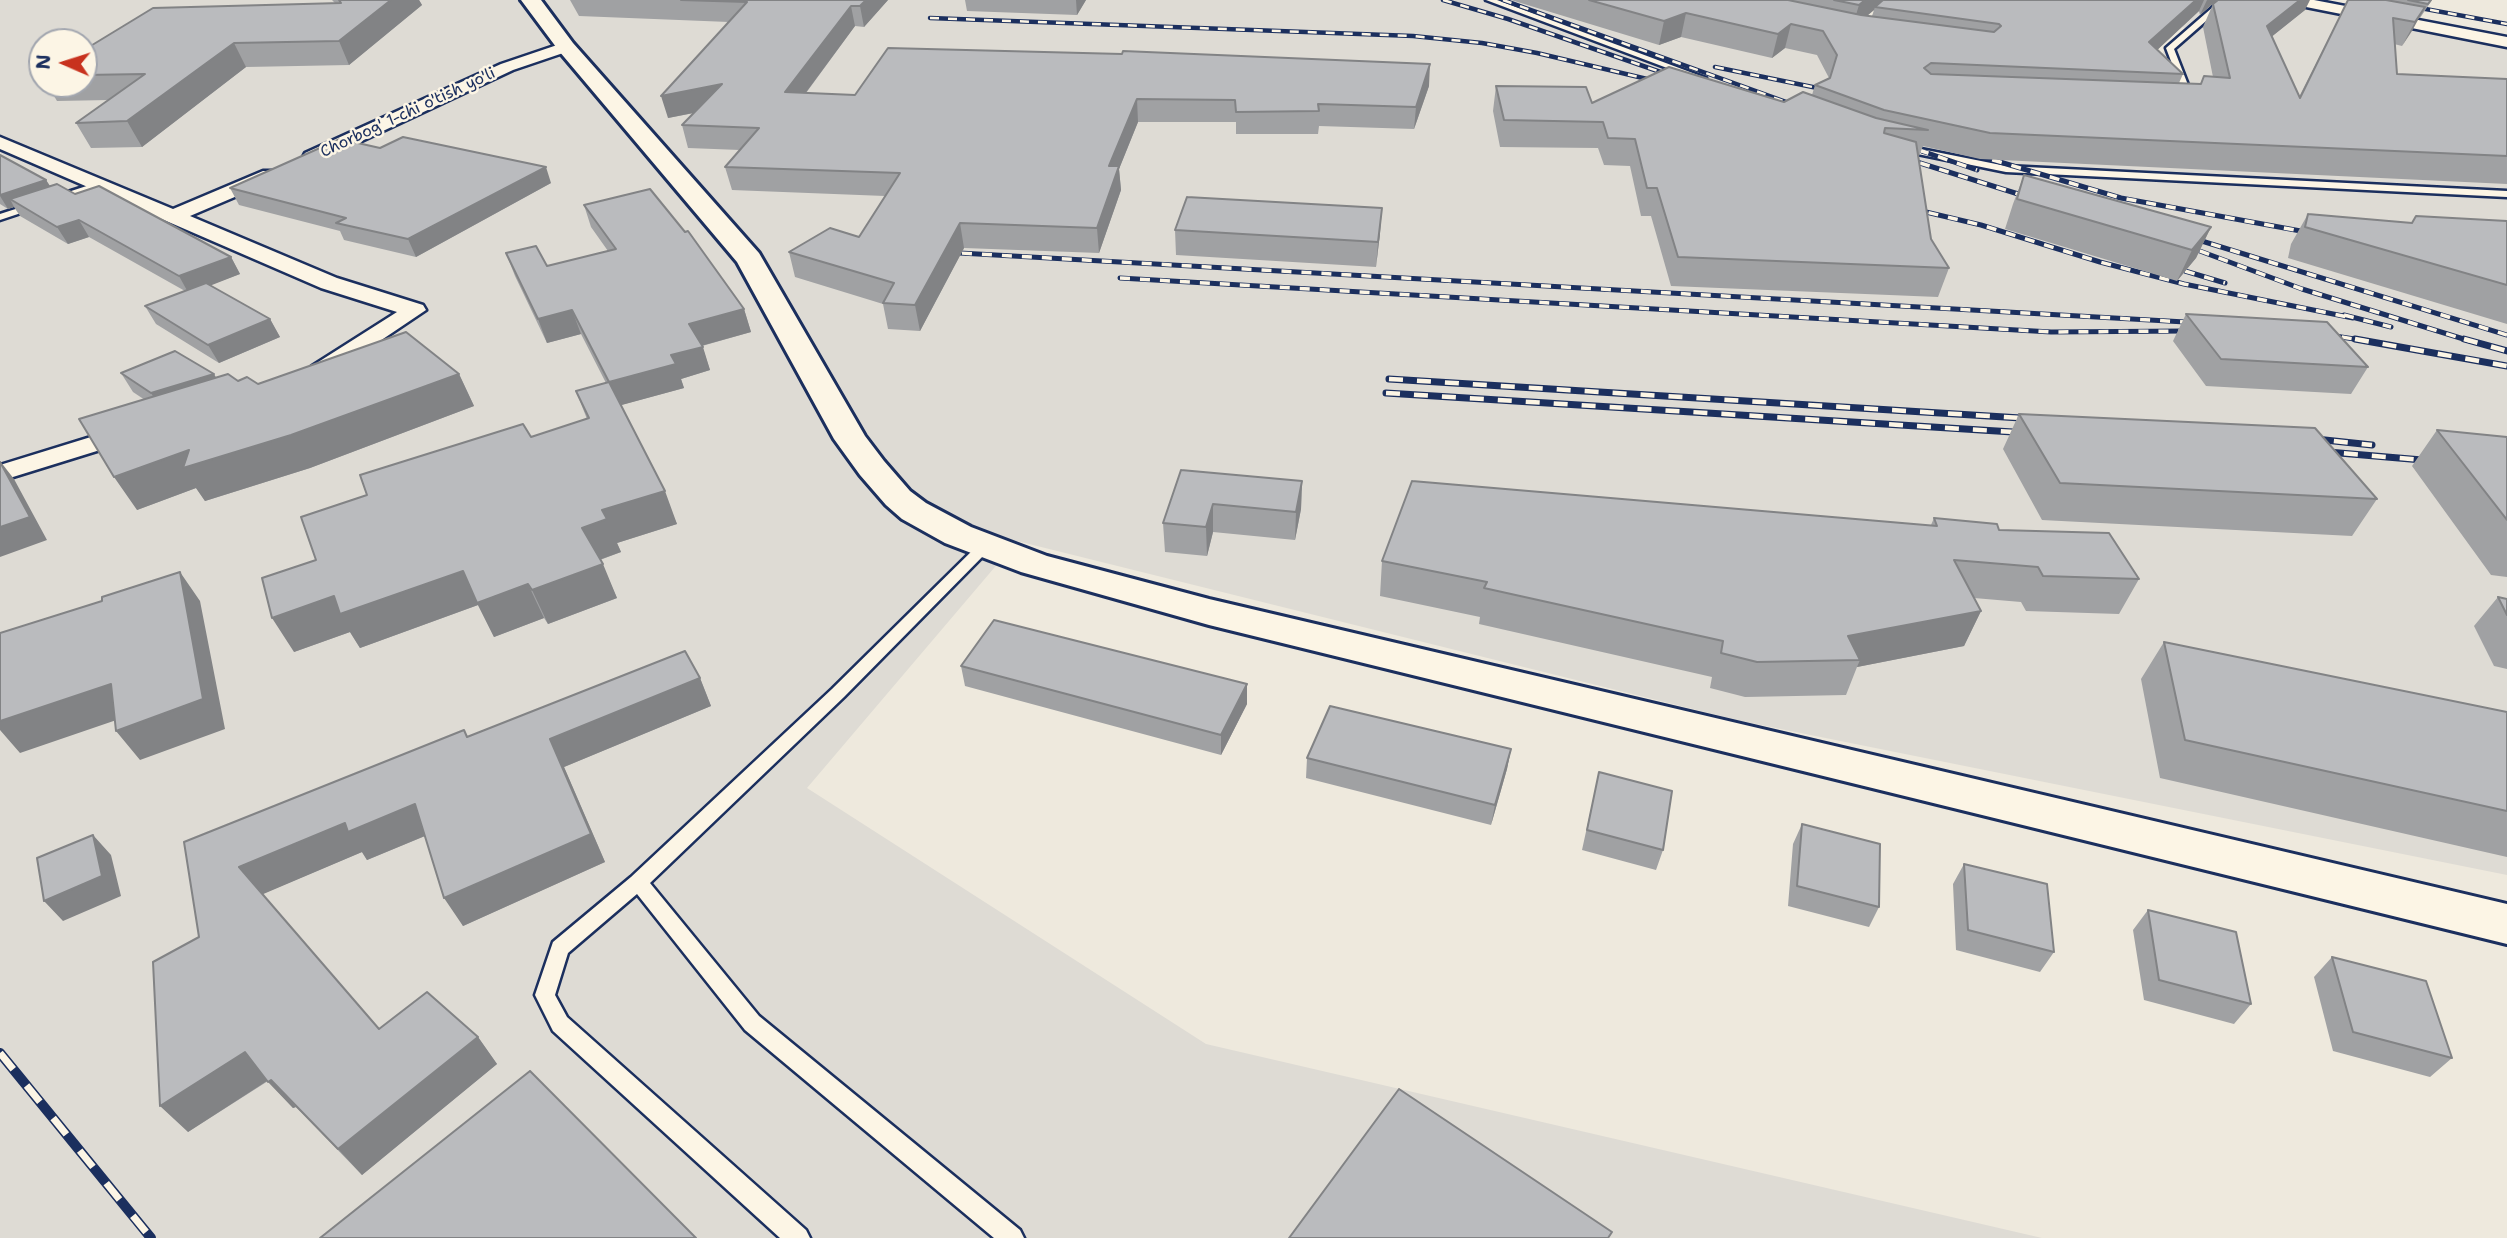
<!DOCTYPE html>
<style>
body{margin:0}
#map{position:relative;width:2507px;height:1238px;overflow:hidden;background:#eee9dd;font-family:"Shantell Sans",sans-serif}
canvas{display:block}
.north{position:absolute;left:28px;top:28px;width:70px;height:70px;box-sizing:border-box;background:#fcf5e5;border:2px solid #a2a6af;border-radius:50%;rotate:273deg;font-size:19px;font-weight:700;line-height:28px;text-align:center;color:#1b2f5e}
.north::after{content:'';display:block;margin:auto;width:24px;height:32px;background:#c8321e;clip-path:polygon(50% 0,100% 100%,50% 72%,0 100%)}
</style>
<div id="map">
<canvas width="2507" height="1238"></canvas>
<div class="north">N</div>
</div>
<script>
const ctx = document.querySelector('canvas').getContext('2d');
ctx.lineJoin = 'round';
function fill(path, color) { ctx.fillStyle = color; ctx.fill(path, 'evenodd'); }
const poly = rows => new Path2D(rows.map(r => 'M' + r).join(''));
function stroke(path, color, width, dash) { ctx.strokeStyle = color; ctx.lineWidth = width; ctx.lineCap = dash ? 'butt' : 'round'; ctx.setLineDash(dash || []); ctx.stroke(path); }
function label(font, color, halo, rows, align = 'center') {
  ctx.font = font + ' "Shantell Sans",sans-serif'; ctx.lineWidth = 5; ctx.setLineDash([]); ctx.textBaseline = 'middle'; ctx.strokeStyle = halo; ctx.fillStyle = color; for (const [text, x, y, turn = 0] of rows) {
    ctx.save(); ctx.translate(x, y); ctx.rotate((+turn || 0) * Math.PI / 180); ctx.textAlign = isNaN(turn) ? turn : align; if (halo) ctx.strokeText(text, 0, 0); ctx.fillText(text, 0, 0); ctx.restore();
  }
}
fill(poly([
 [0,0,1695,0,2149,67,2186,28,2053,0,2264,0,2507,47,2507,875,1741,721,1017,541,807,788,1206,1044,2042,1238,0,1238],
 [42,42,84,42,84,84,42,84]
]), '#dedbd4');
const lane = poly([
 [1486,0,1497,0,1706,78,1699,80,1486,0],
 [2221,0,2230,0,2174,49,2190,90,2191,103,2183,105,2182,90,2166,48,2221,0],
 [1901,145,2006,166,2507,191,2507,197,2006,172,1898,150,1898,146,1901,145],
 [99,182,108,184,0,220,0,214,99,182],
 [984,542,989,544,991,547,989,550,844,697,650,883,759,1016,1020,1230,1024,1238,994,1238,745,1030,637,894,568,953,555,995,567,1017,806,1230,810,1238,780,1238,553,1031,535,995,553,942,631,877,832,689,979,544,984,542]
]);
const street = poly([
 [2284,0,2314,0,2507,37,2507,47,2291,4,2284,0],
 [566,42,572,44,574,47,572,50,513,70,319,161,312,163,303,157,305,153,501,64,566,42],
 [0,137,173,209,263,171,277,171,279,175,277,179,190,216,337,278,423,305,426,310,328,376,312,376,308,371,312,366,397,312,321,288,0,149,0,137],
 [133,424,142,427,146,432,142,437,0,481,0,465,133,424]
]);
const secondary = poly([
 [521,0,541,0,573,43,759,253,865,436,884,461,910,491,926,503,971,527,1047,556,1209,599,2507,904,2507,944,1209,625,1021,572,945,543,902,519,886,505,860,475,834,439,737,262,559,51,521,0]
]);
stroke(lane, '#1b2f5e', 5);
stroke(street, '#1b2f5e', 5);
stroke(secondary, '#1b2f5e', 6);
fill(lane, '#fcf5e5');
fill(street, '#fcf5e5');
fill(secondary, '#fcf5e5');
const railFar3 = poly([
 [1443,0,1508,19,1669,75],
 [1503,0,1803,108],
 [2377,0,2507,24],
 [930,18,1413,36,1482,43,1537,53,1664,83],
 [1715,67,1832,91],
 [1904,145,1924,152]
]);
const railFar2 = poly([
 [1919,150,1977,170],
 [1973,154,2121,198,2317,234],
 [1901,157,2034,199],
 [1909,208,1981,225,2100,262,2184,284,2353,318],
 [2192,238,2507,335],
 [2181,244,2302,289,2470,341],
 [942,252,2203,323],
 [2185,271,2225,283],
 [1120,278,2051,332,2186,331],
 [2344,315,2391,327],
 [2322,334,2367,341]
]);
const railFar1 = poly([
 [2355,339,2507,366],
 [2464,339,2507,351],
 [1389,379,2037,419],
 [1386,393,2029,433],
 [2306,438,2372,445],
 [2316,451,2434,461]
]);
const rail = poly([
 [0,1053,151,1238]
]);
stroke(railFar3, '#1b2f5e', 4.5);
stroke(railFar2, '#1b2f5e', 5);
stroke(railFar1, '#1b2f5e', 7);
stroke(rail, '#1b2f5e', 10);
stroke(railFar3, '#fcf5e5', 2.5, [9]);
stroke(railFar2, '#fcf5e5', 3.5, [10]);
stroke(railFar1, '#fcf5e5', 4.5, [14]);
stroke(rail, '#fcf5e5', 7, [21]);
fill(poly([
 [332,0,419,0,422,5,349,65,246,67,142,147,91,148,76,123,109,100,57,101,47,84,84,84,84,50,335,3],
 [570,0,888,0,864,27,855,26,806,93,855,95,1429,86,1414,129,1319,126,1318,134,1236,134,1236,122,1138,122,1119,169,1121,190,1099,253,964,248,920,331,888,329,883,304,795,277,789,252,859,237,885,196,732,190,725,167,740,150,688,148,682,125,694,113,668,118,729,22,579,16],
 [965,0,1086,0,1077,15,967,11],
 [1511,0,2217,0,2200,15,2199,11,2157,50,2183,74,2179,83,2200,84,2204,76,2213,77,2203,27,2213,4,2305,10,2271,37,2299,97,2348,0,2432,0,2420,18,2419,17,2402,46,2394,44,2397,74,2507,79,2507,184,1980,159,1923,146,1919,156,1918,156,1931,239,1949,268,1938,297,1671,286,1651,216,1641,216,1630,166,1604,165,1598,148,1500,147,1493,111,1496,86,1592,103,1784,102,1812,95,1815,85,1829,78,1817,55,1785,48,1772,58,1681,37,1659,45],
 [1874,10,1872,16,1867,16],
 [0,155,46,180,50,186,75,194,231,257,240,274,210,285,270,319,280,337,219,363,156,324,145,306,185,291,89,237,68,244,20,216,14,207,8,209,0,204],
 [2024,175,2211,227,2196,258,2177,281,2005,229,2013,204],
 [551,183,416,257,344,240,340,231,239,205,230,188],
 [584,205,744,309,751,332,702,346,710,370,681,379,684,388,621,405,677,524,617,543,621,552,600,560,617,598,548,624,544,618,494,637,478,605,360,648,350,632,294,652,316,560,367,495,531,437,587,419,576,391,606,383,581,334,547,343,515,276,506,253,547,266,608,251,591,227],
 [2308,214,2411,223,2507,221,2507,324,2288,258,2291,244],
 [1175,230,1380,233,1376,267,1176,255],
 [2186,314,2368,367,2351,394,2206,386,2173,341],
 [121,373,216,378,258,384,459,374,474,406,310,468,205,501,196,488,137,510,145,400,133,392],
 [2019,414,2377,499,2352,536,2042,520,2003,449],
 [2437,430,2507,437,2507,577,2491,575,2412,466],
 [1181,470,1302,481,1301,509,1295,540,1213,532,1207,556,1165,552,1163,523],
 [1934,518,1999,530,2139,579,2119,614,2026,611,2021,602,1974,598,1981,611,1964,646,1857,667,1846,695,1745,697,1710,688,1712,677,1479,624,1480,617,1380,596,1382,561,1931,525],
 [2498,597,2507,599,2507,669,2494,666,2474,626],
 [2164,642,2507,712,2507,857,2160,778,2141,679],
 [961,666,1247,684,1247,704,1221,755,965,686],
 [700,678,711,706,564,767,605,862,463,926,425,836,367,860,362,852,262,894,379,1029,478,1037,497,1064,362,1175,296,1107,293,1108,268,1081,188,1132,199,937,464,730,468,737],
 [1511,749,1507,769,1491,825,1306,778,1307,758],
 [1599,772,1663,850,1656,870,1582,850],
 [1802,824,1879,907,1869,927,1788,906,1793,844],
 [1964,864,2054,952,2040,972,1956,950,1953,884],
 [2148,910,2251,1004,2234,1024,2144,1000,2133,930],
 [2332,957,2452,1058,2430,1077,2333,1051,2314,977]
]), '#a0a1a3');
fill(poly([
 [391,0,419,0,422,5,349,65,339,41],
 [866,0,888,0,864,27,860,6],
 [1076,0,1086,0,1077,15],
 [1865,0,1886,0,1875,7,1874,10,1852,28,1859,5],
 [2196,0,2204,0,2199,11,2139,67,2149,42],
 [2207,0,2217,0,2200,15],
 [2300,0,2310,0,2305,10,2255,50,2267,26],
 [851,6,855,26,790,114,785,92],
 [2425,7,2412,31,2402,46,2415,22],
 [1686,13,1681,37,1659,45,1664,21],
 [1791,24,1785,48,1772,58,1778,34],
 [234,43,246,67,142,147,127,121],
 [1430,64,1429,86,1414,129,1416,107],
 [722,84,728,106,668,118,661,96],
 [1137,99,1138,122,1119,169,1121,190,1099,253,1097,228,1109,166],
 [546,167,551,183,416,257,408,239],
 [46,180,55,194,10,199,14,207,8,209,0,196,0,195],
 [1382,208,1380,233,1376,267,1378,242],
 [79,220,89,237,68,244,57,227],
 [960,223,964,248,920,331,915,305],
 [2211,227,2196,258,2177,281,2192,250],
 [231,257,240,274,189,294,179,276],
 [744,309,751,332,697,347,689,324],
 [572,310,581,334,547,343,538,319],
 [270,319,280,337,219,363,208,345],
 [703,347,710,370,681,379,684,388,618,406,609,382,671,355],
 [214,374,225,393,163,412,151,393],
 [459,374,474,406,310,468,205,501,196,488,137,510,114,477,189,450],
 [0,461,14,479,47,540,0,557],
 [1302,481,1301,509,1295,540,1296,512],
 [665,491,677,524,617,543,621,552,596,561,582,528,602,510],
 [1213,504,1213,532,1207,556,1206,527],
 [603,564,617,598,548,624,532,590],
 [463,571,528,584,544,618,494,637,478,605,360,648,350,632,294,652,272,618,334,596],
 [180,572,200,601,225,729,140,760,116,731],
 [1981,611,1964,646,1857,667,1860,660,1848,636],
 [700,678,711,706,564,767,605,862,463,926,444,898,550,739],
 [111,684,134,714,20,753,0,730,0,721],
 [1247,684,1247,704,1221,755,1221,735],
 [1511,749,1507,769,1491,825,1495,805],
 [415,804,432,833,367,860,362,852,261,895,239,867,345,823],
 [93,835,111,855,121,896,63,921,44,901],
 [478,1037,497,1064,362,1175,338,1149],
 [245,1052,270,1079,188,1132,160,1106],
 [271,1080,296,1107,293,1108,268,1082]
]), '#828385');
const building = poly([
 [339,0,391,0,339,41,234,43,127,121,76,123,145,74,84,75,84,50,153,8,341,3,339,0],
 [681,0,866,0,860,6,851,6,785,92,855,95,888,48,1122,54,1123,51,1430,64,1416,107,1318,104,1319,111,1236,112,1235,100,1137,99,1109,166,1119,166,1097,228,960,223,915,305,883,303,894,283,789,252,830,228,859,237,900,173,725,167,759,128,682,125,722,84,661,96,747,2,681,0],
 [1589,0,1788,0,1861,15,1994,32,2001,26,1999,24,1875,7,1883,0,2196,0,2149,42,2183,74,1931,63,1924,68,1931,74,2201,84,2204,76,2230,78,2213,4,2218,0,2300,0,2267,26,2300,98,2348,0,2386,0,2425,7,2415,22,2393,18,2397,74,2507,79,2507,156,1990,133,1884,110,1815,85,1830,78,1837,55,1823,31,1791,24,1778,34,1686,13,1664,21,1589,0],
 [1834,0,1865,0,1859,5,1834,0],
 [2408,0,2431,0,2428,4,2408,0],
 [1669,67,1784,102,1803,92,1876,118,1928,130,1885,128,1884,133,1916,142,1931,239,1949,268,1678,257,1657,188,1647,188,1635,139,1608,138,1603,122,1504,120,1496,86,1586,87,1592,103,1669,67],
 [403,137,546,167,408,239,336,223,346,218,230,188,340,139,380,148,403,137],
 [0,155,46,180,0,195,0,155],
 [2024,175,2211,227,2192,250,2017,199,2024,175],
 [57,184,75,194,99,186,231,257,179,276,79,220,57,227,10,199,57,184],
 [650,189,685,232,688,231,744,309,689,324,703,347,671,355,676,364,609,382,572,310,538,319,506,253,536,246,547,266,616,249,584,205,650,189],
 [1187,197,1382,208,1378,242,1175,230,1187,197],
 [2308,214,2412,223,2416,216,2507,221,2507,285,2305,227,2308,214],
 [206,283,270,319,208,345,145,306,206,283],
 [2186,314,2327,322,2368,367,2221,359,2186,314],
 [406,332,459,374,291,435,183,468,189,450,114,477,79,419,228,374,238,381,247,377,258,384,406,332],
 [175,351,214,374,151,393,121,373,175,351],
 [609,382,665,491,602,510,607,519,582,528,603,564,532,590,528,584,477,603,463,571,340,614,334,596,272,618,262,578,316,560,301,517,367,495,360,475,523,424,531,437,589,418,576,391,609,382],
 [2019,414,2315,428,2377,499,2060,483,2019,414],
 [2437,430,2507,437,2507,520,2437,430],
 [0,462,30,517,0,527,0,462],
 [1181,470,1302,481,1296,512,1213,504,1206,527,1163,523,1181,470],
 [1412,481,1937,526,1934,518,1997,524,1999,530,2109,533,2139,579,2043,576,2038,567,1954,560,1981,611,1848,636,1860,660,1757,662,1721,653,1723,641,1484,588,1487,582,1382,561,1412,481],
 [180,572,203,699,116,731,111,684,0,721,0,633,102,601,102,597,180,572],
 [2498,597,2507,599,2507,615,2498,597],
 [994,620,1247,684,1221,735,961,666,994,620],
 [2164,642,2507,712,2507,811,2185,740,2164,642],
 [685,651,700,678,550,739,591,834,444,898,415,804,348,832,345,823,239,867,379,1029,427,992,478,1037,338,1149,271,1080,268,1082,245,1052,160,1106,153,962,199,937,184,842,464,730,467,737,685,651],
 [1330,706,1511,749,1495,805,1307,758,1330,706],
 [1599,772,1672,791,1663,850,1587,830,1599,772],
 [1802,824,1880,844,1879,907,1797,886,1802,824],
 [93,835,102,876,44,901,37,858,93,835],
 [1964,864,2047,884,2054,952,1968,930,1964,864],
 [2148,910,2236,932,2251,1004,2159,980,2148,910],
 [2332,957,2426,981,2452,1058,2353,1032,2332,957],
 [530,1071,696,1238,320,1238,530,1071],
 [1399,1089,1612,1232,1608,1238,1289,1238,1399,1089]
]);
fill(building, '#babbbe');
stroke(building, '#828385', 2);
label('16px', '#1b2f5e', '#fcf5e5', [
 ["Chorbog' 1-chi o'tish yo'li",408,113,-25]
]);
</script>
